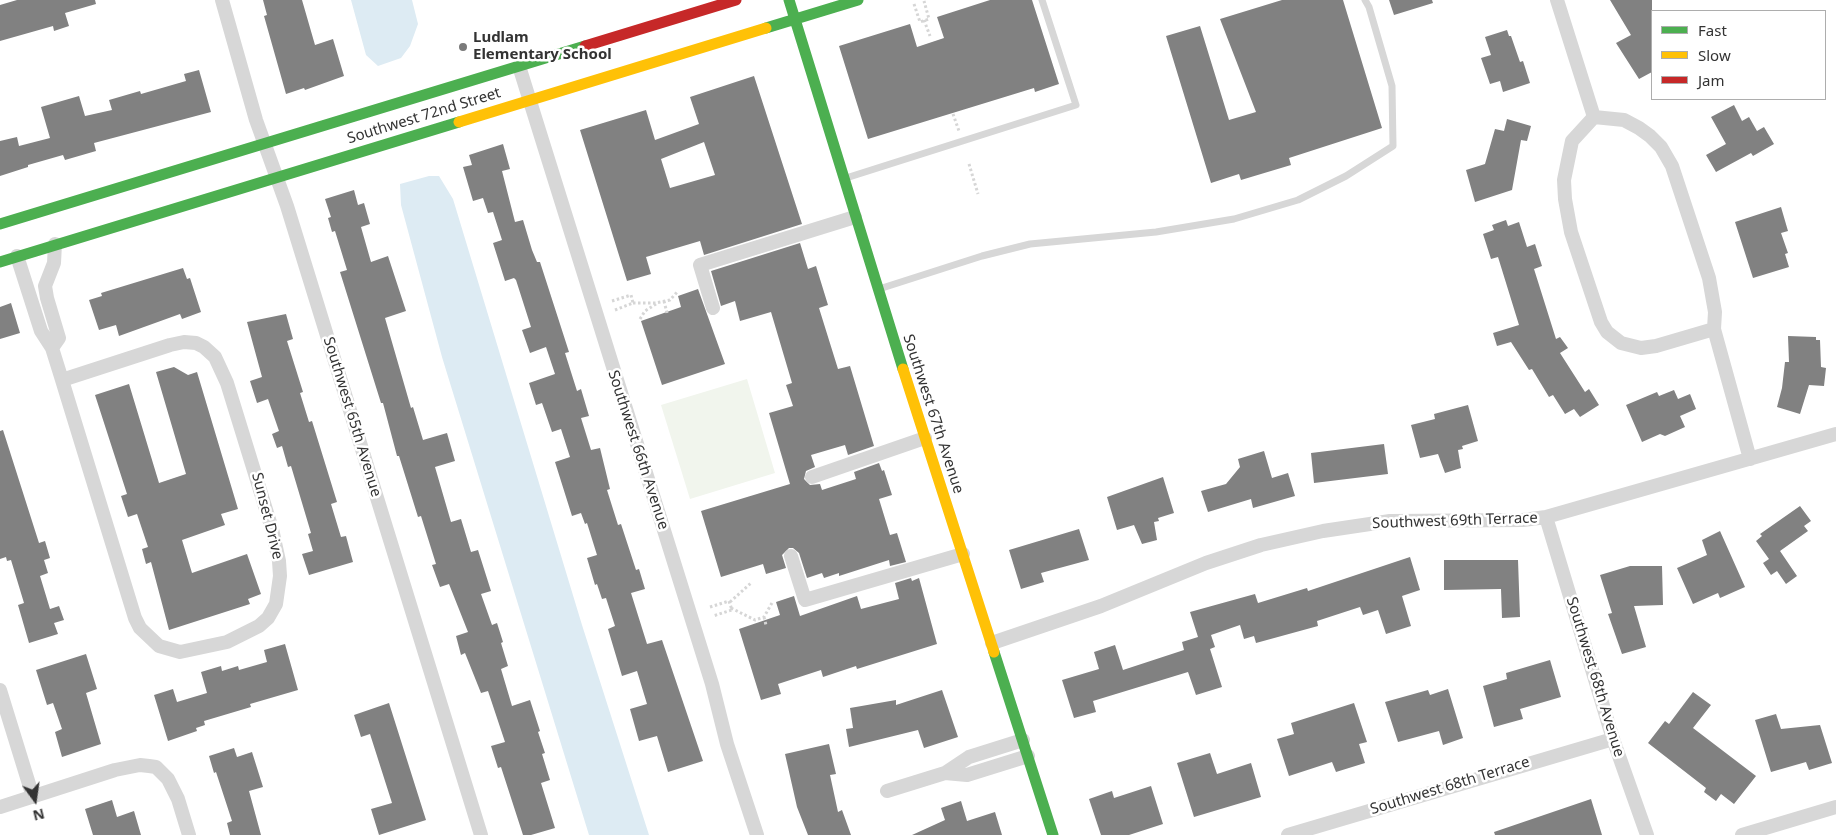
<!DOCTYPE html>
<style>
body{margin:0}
#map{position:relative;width:1836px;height:835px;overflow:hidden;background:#fff;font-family:"Noto Sans",sans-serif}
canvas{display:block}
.legend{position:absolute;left:1651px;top:10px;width:175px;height:90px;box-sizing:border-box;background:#fff;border:1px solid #adadad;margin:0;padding:6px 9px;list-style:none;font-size:15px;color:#333}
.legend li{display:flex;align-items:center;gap:10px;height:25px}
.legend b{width:25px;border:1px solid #adadad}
.north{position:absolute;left:10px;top:775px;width:50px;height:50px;-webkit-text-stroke:4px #fff;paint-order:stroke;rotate:166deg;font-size:14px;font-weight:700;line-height:20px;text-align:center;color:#333}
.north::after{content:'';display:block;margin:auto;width:18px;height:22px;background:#333;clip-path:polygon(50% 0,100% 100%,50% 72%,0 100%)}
</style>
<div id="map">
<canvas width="1836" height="835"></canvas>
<ul class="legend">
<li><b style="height:6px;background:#4caf50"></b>Fast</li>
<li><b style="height:6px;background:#ffc107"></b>Slow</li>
<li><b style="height:6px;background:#c62828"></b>Jam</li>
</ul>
<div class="north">N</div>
</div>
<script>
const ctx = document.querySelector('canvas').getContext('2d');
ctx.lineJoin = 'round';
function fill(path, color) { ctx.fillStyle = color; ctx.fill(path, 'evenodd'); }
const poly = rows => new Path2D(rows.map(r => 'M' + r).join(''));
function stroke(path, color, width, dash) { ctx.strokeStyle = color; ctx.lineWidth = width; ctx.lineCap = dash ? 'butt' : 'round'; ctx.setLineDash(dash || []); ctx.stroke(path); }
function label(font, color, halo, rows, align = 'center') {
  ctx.font = font + ' "Noto Sans",sans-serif'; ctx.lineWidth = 5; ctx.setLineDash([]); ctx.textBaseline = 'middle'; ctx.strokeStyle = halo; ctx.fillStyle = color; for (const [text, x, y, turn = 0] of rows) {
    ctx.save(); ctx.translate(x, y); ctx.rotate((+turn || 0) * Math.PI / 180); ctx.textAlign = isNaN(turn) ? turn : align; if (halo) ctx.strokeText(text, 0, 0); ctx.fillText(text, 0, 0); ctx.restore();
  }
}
fill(poly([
 [747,379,775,473,690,499,661,405]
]), '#f1f5ed');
fill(poly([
 [351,0,412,0,418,24,410,46,401,58,378,66,366,55],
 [429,176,439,176,453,199,582,625,649,835,589,835,442,357,401,205,400,184]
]), '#ddebf3');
fill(poly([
 [17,0,95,0,96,4,65,13,69,26,54,31,53,26,0,41,0,5],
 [263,0,302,0,315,45,333,39,344,76,305,90,304,88,286,94,264,16,267,15],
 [990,0,1032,0,1059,84,1035,92,1034,88,868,139,839,46,910,24,917,47,944,38,937,17],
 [1282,0,1343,0,1382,128,1289,158,1291,165,1241,180,1239,174,1211,183,1166,36,1200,26,1229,120,1256,112,1220,19],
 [1389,0,1432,0,1433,3,1394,15],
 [1610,0,1652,0,1652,72,1639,79,1616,43,1631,35],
 [1507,30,1509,36,1511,36,1520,62,1523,61,1530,83,1503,92,1500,81,1490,84,1481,58,1491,55,1485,37],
 [199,70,211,112,94,143,96,151,65,160,63,155,28,165,28,167,0,176,0,141,17,137,19,146,50,138,41,107,79,96,85,116,112,110,109,100,140,91,141,94,186,81,184,74],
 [754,76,802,224,704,255,700,241,646,257,651,274,627,281,580,130,646,110,655,140,699,124,690,97],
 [704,142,715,175,670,188,661,159],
 [1734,105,1742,121,1749,117,1757,131,1764,127,1774,144,1753,156,1751,153,1716,172,1706,155,1726,144,1711,117],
 [1507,119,1531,126,1527,141,1521,140,1512,190,1475,202,1466,170,1485,164,1495,129,1504,131],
 [503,144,510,169,502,171,515,222,523,220,532,250,537,262,540,262,569,352,565,353,577,391,581,389,589,416,581,418,591,450,600,448,610,489,607,490,618,525,621,524,636,570,639,569,645,589,631,593,647,644,662,640,703,761,668,772,657,736,639,741,630,709,647,704,637,671,622,676,608,629,615,626,606,598,602,599,597,584,595,585,587,558,597,555,587,523,585,524,581,513,572,516,555,462,570,457,561,429,552,432,542,403,536,405,529,383,555,374,546,347,530,353,522,330,531,327,516,280,514,278,505,281,493,243,502,240,493,212,488,213,483,198,473,201,463,167,472,165,469,155],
 [354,190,358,205,364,203,370,224,361,227,371,262,388,256,406,311,385,318,411,408,413,407,423,440,447,433,455,461,435,467,451,522,461,519,471,552,478,550,491,591,481,594,492,625,497,623,503,642,501,643,508,666,501,669,512,706,530,700,540,731,538,732,545,753,542,754,550,780,541,783,555,828,531,835,523,835,501,767,498,768,491,746,505,742,488,691,481,693,465,653,461,655,456,636,468,632,449,584,440,587,432,565,436,564,421,516,418,517,399,456,397,456,383,403,381,403,340,272,347,270,335,231,332,232,328,218,331,217,325,199],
 [1781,207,1788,231,1781,233,1788,253,1785,254,1789,267,1753,278,1735,222],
 [1506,220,1508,226,1519,222,1527,247,1535,244,1542,266,1534,269,1556,339,1560,337,1568,348,1560,353,1585,392,1589,389,1599,405,1580,417,1574,409,1565,414,1553,395,1549,397,1532,369,1529,370,1511,342,1497,346,1493,333,1519,325,1498,257,1491,259,1483,234,1494,230,1492,225],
 [800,243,808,269,816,266,828,305,819,308,838,369,850,366,874,446,848,455,845,445,811,455,815,467,806,471,804,479,810,485,820,484,822,490,856,479,854,472,879,463,882,471,884,470,892,495,879,499,890,535,897,533,906,562,890,566,889,560,839,576,839,573,824,578,822,573,807,578,799,553,793,548,789,548,782,555,786,568,766,574,763,564,721,577,701,511,790,484,769,413,793,406,786,385,792,383,771,312,740,321,735,301,721,306,711,271],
 [183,268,187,279,190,278,201,312,182,319,180,314,119,336,116,325,99,330,89,300,102,296,101,293],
 [698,289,725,364,662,385,641,321,681,307,678,296],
 [11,303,20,333,0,339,0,307],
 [286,314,293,339,287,341,303,392,300,393,309,422,312,421,337,502,331,504,341,537,346,536,353,562,309,575,302,554,313,551,308,534,311,533,291,466,288,467,282,446,277,448,272,434,279,431,268,399,257,403,250,381,262,377,247,322],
 [1788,336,1816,337,1816,340,1820,340,1821,367,1826,368,1824,386,1809,385,1800,414,1777,407,1782,388,1785,362,1789,362],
 [174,367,188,375,197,372,238,509,221,514,225,525,182,540,192,573,247,554,261,594,248,599,250,604,169,630,151,562,146,564,142,549,148,547,137,514,128,517,121,496,127,494,95,395,129,384,159,483,186,474,156,372],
 [1674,390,1678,399,1690,394,1696,409,1680,416,1685,427,1665,436,1660,434,1642,442,1626,405,1657,392,1659,396],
 [1468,405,1478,441,1462,446,1463,449,1458,450,1461,468,1445,473,1438,454,1420,458,1411,425,1435,419,1434,414],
 [3,430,39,543,45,541,50,558,44,560,48,573,40,576,50,609,59,606,64,620,54,623,58,634,29,643,18,605,24,603,11,560,7,561,6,557,0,559,0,431],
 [1384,444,1388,474,1314,483,1311,453],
 [1264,451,1272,478,1288,473,1295,496,1253,508,1251,499,1208,512,1201,491,1226,484,1240,467,1238,459],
 [1163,477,1174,513,1158,518,1159,521,1154,522,1157,540,1142,544,1134,525,1117,530,1107,497],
 [1800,506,1811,521,1804,526,1808,531,1780,551,1797,576,1786,584,1777,571,1771,575,1763,563,1769,559,1756,541,1762,536,1760,534],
 [1079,529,1089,560,1041,573,1044,582,1021,589,1009,550],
 [1720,531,1745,587,1720,598,1718,593,1693,604,1677,568,1707,555,1702,540],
 [1410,557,1420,590,1402,596,1411,626,1386,634,1378,610,1363,615,1360,607,1317,621,1318,626,1256,643,1254,636,1244,639,1240,625,1211,635,1215,647,1210,649,1222,687,1196,695,1188,672,1093,701,1096,712,1074,718,1062,680,1099,669,1094,652,1115,645,1123,670,1184,650,1182,642,1198,637,1190,612,1255,594,1258,603,1307,588,1308,591],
 [1444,560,1518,560,1520,617,1502,618,1501,589,1444,590],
 [1630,566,1662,566,1663,605,1634,606,1646,647,1622,654,1608,614,1612,613,1600,575],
 [911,578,912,581,919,578,937,644,857,669,856,666,823,677,821,670,778,684,781,694,761,700,739,629,780,615,776,602,794,596,800,616,857,596,861,609,899,599,895,583],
 [285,644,298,690,250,704,251,707,204,721,205,725,196,728,197,731,168,741,154,695,173,689,177,702,207,693,201,672,221,666,222,671,238,666,239,670,267,662,264,650],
 [86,654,97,689,86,693,101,744,62,757,55,732,62,729,53,703,47,705,36,670],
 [1550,660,1561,697,1520,709,1523,719,1494,727,1483,686,1507,679,1506,673],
 [1448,689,1463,738,1443,745,1439,731,1398,742,1385,702,1428,690,1430,695],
 [942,690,958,737,924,748,918,730,849,747,846,729,853,728,850,708,896,700,896,705],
 [1693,692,1711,705,1693,728,1756,776,1734,804,1721,794,1716,801,1704,792,1706,788,1648,743,1665,721,1669,724],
 [389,703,426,820,379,835,371,809,392,803,370,734,361,737,354,715],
 [1354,703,1367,742,1359,744,1365,763,1336,772,1332,762,1289,776,1277,739,1294,734,1291,723],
 [1776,714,1781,729,1820,725,1832,763,1809,770,1806,762,1771,772,1755,720],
 [829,744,836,774,830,775,838,812,842,810,851,835,808,835,797,807,785,754],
 [234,748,237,757,252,752,263,787,249,791,261,835,230,835,227,823,232,821,216,772,214,773,209,756],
 [1210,753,1217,774,1251,763,1261,797,1194,817,1177,763],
 [1151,786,1163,824,1129,835,1101,835,1089,799,1112,791,1114,798],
 [1591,799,1602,835,1495,835,1494,832],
 [112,800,117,817,134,811,141,835,93,835,85,809],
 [961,801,967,821,995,812,1002,835,912,835,945,820,941,808]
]), '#818181');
stroke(poly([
 [914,4,920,22,929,19,924,1],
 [924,20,930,36],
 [953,114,959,131],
 [969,164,978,194],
 [612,301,631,295,633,303,615,310],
 [664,301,667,313],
 [633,303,656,303,670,300,678,291],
 [640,319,645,311,656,304],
 [730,602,751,583],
 [710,607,729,601,732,610,713,616],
 [731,608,755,620,764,617,773,601],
 [764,617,766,625]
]), '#d6d6d6', 3, [2.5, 2.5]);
stroke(poly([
 [846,178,1076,105,1042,0],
 [879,289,982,256,1030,244,1156,232,1234,219,1298,200,1346,176,1393,146,1392,86,1369,7,1365,0]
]), '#d7d7d7', 7);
stroke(poly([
 [222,0,256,120,287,206,481,835],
 [1557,0,1594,117,1572,141,1564,180,1565,199,1571,232,1601,322,1607,332,1621,343,1641,348,1656,346,1714,329],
 [519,66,712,684,727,744,757,835],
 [1594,117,1624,120,1639,128,1650,136,1661,147,1672,166,1709,278,1715,312,1714,329,1750,459],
 [17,256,41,331,52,348,62,380],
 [713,308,700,265,855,217],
 [184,342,196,343,204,347,215,357,227,383,272,529,279,561,280,576,276,604,268,618,259,626,227,642,180,652,159,646,140,628,135,618,62,380,170,345,184,342],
 [52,348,59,338,47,298,45,286,54,263,55,244],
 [812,477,925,438],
 [1546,517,1613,739,1647,835],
 [791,556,805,600,963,554],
 [992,643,1101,606,1206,563,1261,545,1323,531,1390,521,1523,520,1546,517,1836,434],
 [0,690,33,797],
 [945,773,967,775,1028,756],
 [887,791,945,773,969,757,1023,740],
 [0,807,115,770,140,765,149,766,156,767,168,779,178,799,189,835],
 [1288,835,1613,739],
 [1742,835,1836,807]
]), '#d7d7d7', 14);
stroke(poly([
 [789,0,903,369],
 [766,28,858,0],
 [0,224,585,46],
 [0,262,459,122],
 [994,652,1053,835]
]), '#4caf50', 11);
stroke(poly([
 [459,122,766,28],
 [903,369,994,652]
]), '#ffc107', 11);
stroke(poly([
 [585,46,736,0]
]), '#c62828', 11);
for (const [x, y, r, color] of [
 [463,47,5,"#7a7a7a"]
]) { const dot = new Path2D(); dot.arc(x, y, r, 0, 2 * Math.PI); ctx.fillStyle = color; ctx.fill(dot); stroke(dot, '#fff', 2); }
label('bold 15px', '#333', '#fff', [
 ["Ludlam",473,38],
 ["Elementary School",473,55]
], 'left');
label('15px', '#333', '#fff', [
 ["Southwest 72nd Street",424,116,-17],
 ["Southwest 67th Avenue",933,414,72],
 ["Southwest 65th Avenue",352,417,73],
 ["Southwest 66th Avenue",638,450,72],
 ["Sunset Drive",267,516,76],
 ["Southwest 69th Terrace",1455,521,-2],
 ["Southwest 68th Avenue",1595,677,73],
 ["Southwest 68th Terrace",1450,786,-17]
]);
</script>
